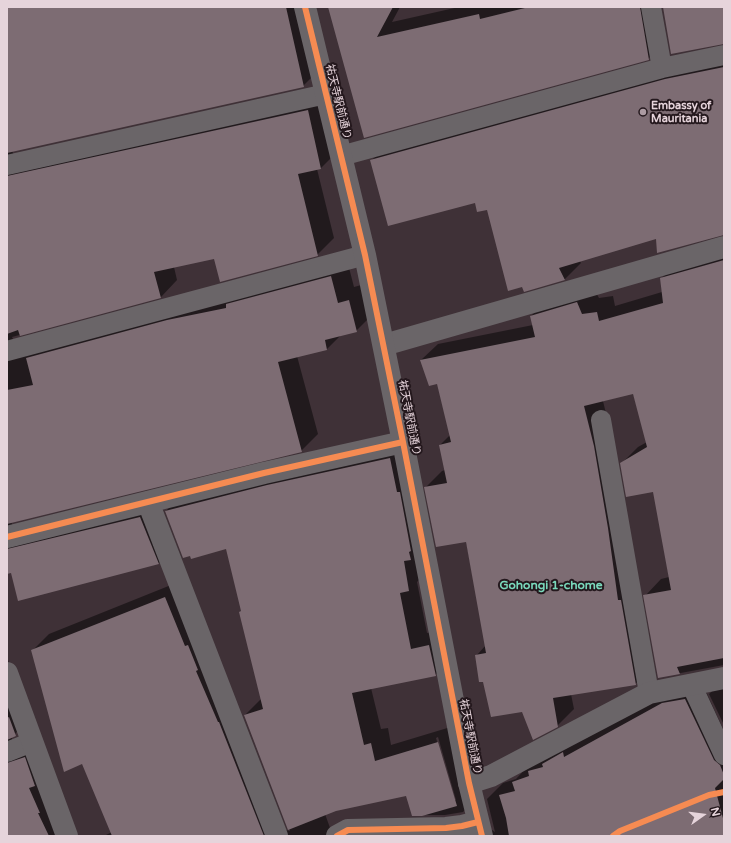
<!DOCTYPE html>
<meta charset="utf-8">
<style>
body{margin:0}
#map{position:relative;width:731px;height:843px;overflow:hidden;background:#3f3137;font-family:"Varela Round",sans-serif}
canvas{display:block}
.frame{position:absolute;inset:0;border:8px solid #e6d4db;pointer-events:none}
.north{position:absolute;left:683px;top:795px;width:40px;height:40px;-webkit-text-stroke:3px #24181d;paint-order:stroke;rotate:76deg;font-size:11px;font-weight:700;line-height:16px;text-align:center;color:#e6d4db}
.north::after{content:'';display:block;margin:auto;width:14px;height:18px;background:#e6d4db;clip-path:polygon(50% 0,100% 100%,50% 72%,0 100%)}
</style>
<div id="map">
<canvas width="731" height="843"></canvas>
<div class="frame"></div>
<div class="north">N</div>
</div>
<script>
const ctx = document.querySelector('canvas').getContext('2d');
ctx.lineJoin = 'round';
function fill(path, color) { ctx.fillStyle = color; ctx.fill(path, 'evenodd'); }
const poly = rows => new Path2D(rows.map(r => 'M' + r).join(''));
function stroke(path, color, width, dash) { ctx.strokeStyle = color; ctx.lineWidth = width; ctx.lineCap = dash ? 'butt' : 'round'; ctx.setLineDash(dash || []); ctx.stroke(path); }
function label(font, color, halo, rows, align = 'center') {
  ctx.font = font + ' "Varela Round","Noto Sans JP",sans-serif'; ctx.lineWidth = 4; ctx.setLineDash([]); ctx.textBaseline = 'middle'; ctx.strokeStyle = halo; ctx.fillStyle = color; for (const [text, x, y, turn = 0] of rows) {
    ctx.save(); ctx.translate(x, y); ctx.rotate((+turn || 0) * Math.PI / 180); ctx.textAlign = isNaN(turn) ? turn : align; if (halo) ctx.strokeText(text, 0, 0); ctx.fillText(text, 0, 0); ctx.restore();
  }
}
fill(poly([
 [7,7,306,7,319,70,303,86,12,151,15,157,325,94,337,152,321,168,317,169,334,238,317,255,215,258,174,267,177,280,161,297,12,337,15,343,347,260,354,287,365,284,373,314,356,331,341,335,327,349,297,356,318,434,301,451,11,522,15,530,157,501,175,547,158,564,10,566,7,568],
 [329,7,400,7,392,22,459,7,658,7,665,42,648,59,365,136],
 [724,54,724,234,657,237,580,261,581,263,565,279,524,290,487,209,476,202,372,160,388,144],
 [724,249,724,665,659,677,645,596,661,579,669,577,654,491,621,464,638,447,647,442,633,393,603,401,610,430,652,668,635,684,571,694,574,709,557,726,523,711,483,681,476,656,486,645,466,541,426,487,442,471,445,470,440,445,450,435,437,382,421,360,438,344,533,325,531,316,547,300,593,287,599,298,613,296,615,306,662,292,661,279,678,262],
 [406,442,425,574,417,582,427,633,445,629,452,659,435,675,371,688,381,729,388,728,391,745,454,726,479,795,463,812,445,815,413,815,407,795,336,810,325,814,333,836,104,836,112,832,33,650,49,634,181,581,286,830,290,831,245,715,261,699,240,612,242,610,227,547,166,511,182,494],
 [438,737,456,800,454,800,436,738],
 [7,657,28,720,12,737,12,739,23,747,73,836,7,836],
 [724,680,724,725,709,694],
 [702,683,724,731,724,836,426,836,489,828,495,832,487,799,503,783,516,779,529,765,679,687]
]), '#0007');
fill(poly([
 [7,7,286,7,304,87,7,153],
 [328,7,393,7,377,37,479,14,480,19,529,7,640,7,649,60,364,138],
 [663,7,724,7,724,44,671,54],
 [724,67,724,235,657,253,656,239,559,268,565,280,524,292,522,287,508,291,487,210,477,212,475,203,388,226,370,160,665,79],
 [308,110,321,169,298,174,318,256,220,282,214,259,154,272,161,298,20,336,18,330,7,334,7,176],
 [724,260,724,658,677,667,680,674,658,678,643,595,671,590,653,492,626,497,620,463,647,447,633,394,584,406,594,446,608,528,618,600,621,600,636,685,553,698,558,727,533,740,522,712,491,717,483,682,479,682,475,655,486,653,466,542,436,547,424,487,447,483,439,445,451,442,437,384,429,386,420,360,535,337,530,316,577,302,582,314,597,312,599,321,663,303,660,278],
 [331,276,338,303,349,300,357,332,325,340,327,350,278,362,302,452,7,524,7,390,33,385,26,358,167,320,226,308,226,304],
 [390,458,397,492,400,492,411,551,409,552,411,560,404,561,409,591,400,593,411,649,429,645,436,676,352,693,364,745,371,743,375,761,438,742,457,806,422,816,412,816,406,796,336,811,288,830,244,715,263,709,239,612,241,611,226,549,191,559,190,556,183,558,165,511,267,485],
 [140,517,159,564,18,601,11,573,7,574,7,549],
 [165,597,185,646,188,645,198,670,196,671,218,722,219,722,264,836,112,836,82,764,64,772,31,650],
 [685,699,714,760,720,765,724,775,724,779,715,788,724,822,724,836,509,836,506,818,499,795,515,791,512,782,529,776,528,771,543,767,542,764,563,752,564,757,662,703],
 [9,717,16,736,7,740,7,718],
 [25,757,35,786,29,788,40,813,38,813,49,836,7,836,7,763]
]), '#7d6c73');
stroke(poly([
 [613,836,620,831,709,795,724,792]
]), '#6c6568', 2.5, [4, 2]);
stroke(poly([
 [651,7,662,68],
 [341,156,662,68,724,55],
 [7,165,326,94],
 [7,351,365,255],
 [601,420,649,693],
 [691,684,724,755],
 [7,752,32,742]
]), '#6a6568', 20);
stroke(poly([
 [384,345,724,247],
 [148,502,277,836],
 [7,537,264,473,403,442],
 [7,673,67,836],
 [469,783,491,776,649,693,724,678],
 [337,836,348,830,446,828,462,826,478,822]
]), '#6a6568', 22);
stroke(poly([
 [305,7,365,255,403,442,469,783,482,836]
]), '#6a6568', 22);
stroke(poly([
 [305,7,365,255,403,442,469,783,482,836],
 [7,537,264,473,403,442],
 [337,836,348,830,446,828,462,826,478,822],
 [613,836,620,831,709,795,724,792]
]), '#f68b52', 6);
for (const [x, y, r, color] of [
 [643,112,4,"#ac9ba2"]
]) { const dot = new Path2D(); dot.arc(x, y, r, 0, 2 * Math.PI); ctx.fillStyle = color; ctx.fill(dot); stroke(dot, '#24181d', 1.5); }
label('11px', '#e6d4db', '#24181d', [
 ["祐天寺駅前通り",338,102,76],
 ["祐天寺駅前通り",409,418,79],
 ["祐天寺駅前通り",470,737,79]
]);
label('bold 11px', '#e6d4db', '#24181d', [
 ["Embassy of",651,106],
 ["Mauritania",651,119]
], 'left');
label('bold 12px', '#7ad9bc', '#24181d', [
 ["Gohongi 1-chome",551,586]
]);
</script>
